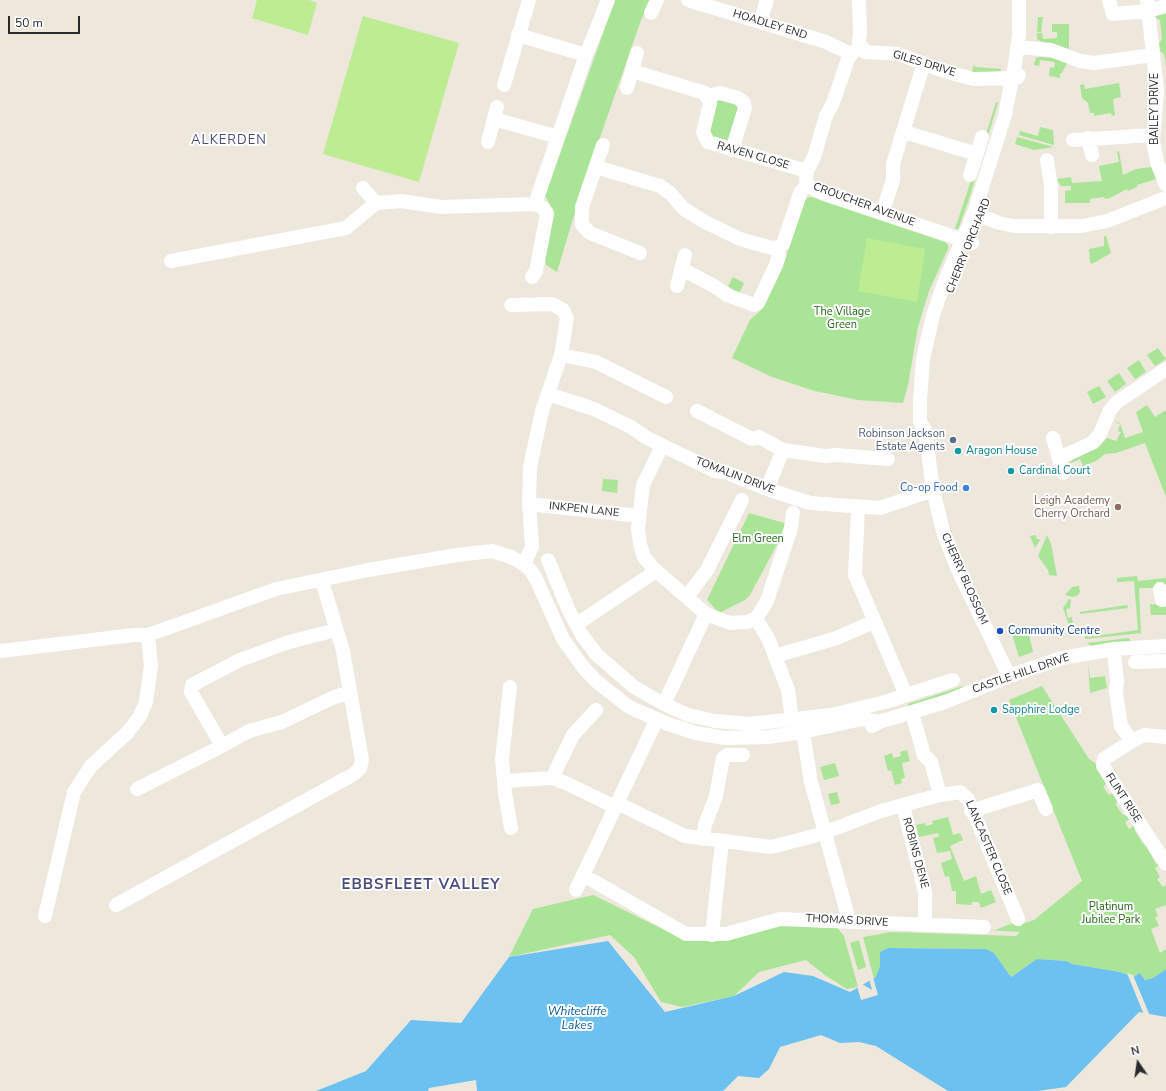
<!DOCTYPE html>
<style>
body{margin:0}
#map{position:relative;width:1166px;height:1091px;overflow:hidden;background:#ede7dc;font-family:"Nunito Sans",sans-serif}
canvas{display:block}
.north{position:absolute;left:1118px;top:1043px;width:40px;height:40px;-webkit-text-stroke:3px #fff;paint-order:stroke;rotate:347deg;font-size:11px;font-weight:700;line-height:16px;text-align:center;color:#2a2a2a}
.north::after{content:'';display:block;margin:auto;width:14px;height:18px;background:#2a2a2a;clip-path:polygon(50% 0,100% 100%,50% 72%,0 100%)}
.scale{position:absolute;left:8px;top:16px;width:72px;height:18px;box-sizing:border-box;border:2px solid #2a2a2a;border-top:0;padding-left:5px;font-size:12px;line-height:14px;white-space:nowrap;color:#2a2a2a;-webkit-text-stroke:3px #fff;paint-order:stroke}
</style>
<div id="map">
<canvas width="1166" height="1091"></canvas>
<div class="north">N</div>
<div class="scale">50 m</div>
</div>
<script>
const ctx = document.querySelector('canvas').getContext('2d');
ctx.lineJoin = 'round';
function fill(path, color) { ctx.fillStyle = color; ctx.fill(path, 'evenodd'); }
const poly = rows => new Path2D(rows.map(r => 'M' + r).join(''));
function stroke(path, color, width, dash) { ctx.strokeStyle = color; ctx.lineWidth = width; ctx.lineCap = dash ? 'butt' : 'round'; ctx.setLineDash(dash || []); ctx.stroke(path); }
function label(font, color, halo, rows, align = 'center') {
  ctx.font = font + ' "Nunito Sans",sans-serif'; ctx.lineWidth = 4; ctx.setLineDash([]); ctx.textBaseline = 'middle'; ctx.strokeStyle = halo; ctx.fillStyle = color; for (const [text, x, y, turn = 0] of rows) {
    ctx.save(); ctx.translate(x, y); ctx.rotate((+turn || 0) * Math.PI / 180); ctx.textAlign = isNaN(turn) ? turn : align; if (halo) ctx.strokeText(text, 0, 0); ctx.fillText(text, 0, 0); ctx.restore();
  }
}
fill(poly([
 [615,0,650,0,641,20,581,192,557,272,546,265,545,258,554,211,545,196],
 [1166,10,1166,67,1164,54,1160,51,1159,44,1162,39,1160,20,1156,18,1155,12],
 [1038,17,1043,17,1041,32,1037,32],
 [1052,24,1069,24,1069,49,1042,42,1037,39,1037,33,1042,33,1043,39,1057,38,1057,32,1052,32],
 [1040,57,1055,58,1067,63,1062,73,1060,74,1060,78,1049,76,1050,67,1054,68,1055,62,1040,60,1039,66,1034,65,1036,58],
 [974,64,975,67,1001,69,1001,71,981,73,972,72],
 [1119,83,1121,97,1113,99,1115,115,1112,116,1111,113,1094,116,1094,113,1090,113,1088,103,1082,98,1080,85,1084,84,1085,89],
 [716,97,735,100,741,108,731,142,716,137,710,138,708,125],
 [996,102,998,103,988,136,980,154],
 [1040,127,1053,130,1054,145,1019,135,1020,131,1038,136],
 [1017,137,1028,140,1054,147,1034,150,1015,144],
 [1119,151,1123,175,1136,169,1151,167,1156,179,1137,185,1137,187,1128,191,1127,189,1110,198,1105,199,1104,197,1090,199,1090,203,1065,203,1065,191,1071,190,1071,186,1061,186,1057,179,1071,177,1072,183,1102,181,1099,166,1119,162,1117,152],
 [979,156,982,157,968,202,959,227,958,229,955,229],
 [811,197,945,242,948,245,948,249,929,291,918,327,908,385,903,403,858,400,815,391,772,377,732,358,750,320,761,310,787,254,805,201,807,198],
 [1104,236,1106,236,1111,253,1092,264,1090,262,1089,249,1104,246],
 [733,277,744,283,739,294,728,286],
 [1158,348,1166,359,1155,366,1147,355],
 [1139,360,1146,372,1135,379,1127,368],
 [1119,373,1126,384,1115,392,1107,381],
 [1099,386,1106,397,1093,404,1087,392],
 [1147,405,1155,417,1166,410,1166,497,1145,443,1116,453,1105,454,1096,461,1083,466,1080,459,1069,464,1072,460,1099,447,1107,438,1116,441,1121,432,1118,431,1120,424,1113,421,1120,423,1125,438,1143,432,1136,412],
 [603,479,618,480,617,493,602,491],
 [749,513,788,524,750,595,745,600,719,613,707,600],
 [1036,535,1036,538,1040,540,1035,548,1030,536],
 [1047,535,1051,544,1057,576,1049,575,1048,570,1038,556],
 [1137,576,1138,581,1166,578,1166,588,1139,588,1141,633,1085,639,1084,632,1085,630,1088,637,1138,630,1134,581,1117,582,1117,578],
 [1079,586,1080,592,1078,595,1073,597,1065,595,1072,587],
 [1069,599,1071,600,1070,608,1066,609,1068,618,1072,617,1073,624,1069,625,1063,608],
 [1150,604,1166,605,1166,629,1166,615,1151,615],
 [1127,605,1128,608,1080,614,1080,612],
 [1027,626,1033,652,1019,657,1011,631],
 [1129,638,1131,642,1092,646,1087,643],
 [1088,664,1090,678,1105,676,1107,688,1090,693],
 [963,686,966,690,908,709,908,704],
 [1042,686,1089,759,1095,763,1108,782,1103,787,1109,795,1113,793,1117,800,1116,805,1122,814,1127,816,1130,819,1125,822,1129,829,1135,825,1135,831,1144,845,1146,846,1156,864,1159,865,1155,868,1160,877,1157,879,1163,887,1166,885,1166,905,1155,909,1158,916,1155,917,1159,926,1151,929,1160,953,1166,949,1166,969,1153,978,1145,980,1141,974,1134,977,1120,972,1072,964,1067,961,1037,959,1011,977,994,953,986,949,888,948,880,952,880,969,878,975,874,979,863,937,891,932,1016,936,1020,932,987,930,995,930,1016,922,1025,923,1034,920,1082,881,1009,700],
 [907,750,910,761,902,763,905,778,901,779,902,783,895,785,891,770,888,771,884,756,892,753,893,758,901,756,900,752],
 [835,763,839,776,824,780,820,767],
 [837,792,840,803,831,805,828,794],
 [948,817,953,835,960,833,963,840,950,846,964,881,976,876,981,894,991,890,996,902,981,908,979,902,972,902,971,905,956,904,956,891,952,891,949,876,945,877,941,863,952,859,950,851,937,853,933,838,939,837,938,833,919,837,916,825,925,823,926,826,933,824,932,821],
 [593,895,685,940,779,925,830,928,835,925,844,936,858,987,847,989,826,976,806,960,759,972,734,996,682,1007,661,1002,634,957,610,935,509,957,533,909],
 [859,940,866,967,858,970,850,943]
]), '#aae497');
fill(poly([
 [257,0,309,0,317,3,308,35,252,18],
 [363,16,459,43,419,182,323,154],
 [867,238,925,249,917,302,858,291]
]), '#bdec92');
fill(poly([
 [608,941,665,1012,734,996,784,972,813,976,850,992,876,977,880,966,880,952,888,948,986,949,994,953,1011,977,1037,959,1067,961,1072,964,1120,972,1134,977,1140,973,1145,980,1153,978,1166,969,1166,1017,1139,1012,1066,1087,1037,1091,948,1091,876,1046,859,1042,840,1043,821,1035,780,1047,769,1069,759,1078,738,1076,723,1091,477,1091,476,1080,429,1088,428,1091,316,1091,366,1071,411,1020,461,1023,509,957]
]), '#6cc1f1');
fill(poly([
 [1127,973,1133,975,1150,1016,1144,1015],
 [873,977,878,995,861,1000,857,986,862,984,872,990,869,979]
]), '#ede7dc');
stroke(poly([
 [688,0,826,42,851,54],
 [859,0,860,32,859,43,865,52,898,54,944,71,973,79,1017,78,1019,75],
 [1109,0,1113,14,1148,11,1166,6],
 [1147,0,1157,90,1153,141,1157,162,1166,185],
 [651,13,657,0],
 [760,22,767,0],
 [518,35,586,55],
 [860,47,852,53,848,59,833,103,826,116,814,157,807,171,806,180,808,185,812,188,825,194,972,243],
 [1017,47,1051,50,1080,61,1094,63,1153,55],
 [632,71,705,93,710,103,703,132,708,142,807,171],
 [504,85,529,0],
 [627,88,637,53],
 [708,96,720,93,738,98,744,103,745,108,732,150],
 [494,119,558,137],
 [904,132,977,154],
 [1088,138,1092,155],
 [1073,140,1153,135],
 [488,142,497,107],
 [603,145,582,207,582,225,590,233,640,253],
 [1047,160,1051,187,1051,227],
 [596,167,660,186,670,193,684,209,705,222,740,239,772,248,779,247,783,244,801,191,808,185],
 [970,175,982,137],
 [363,188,376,203,401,201,441,207,535,204,586,55,608,0],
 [882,213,893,180,893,164,924,63],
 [974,213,999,223,1014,226,1082,226,1107,221,1163,199],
 [171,261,346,228,376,203],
 [682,269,714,286,727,295,754,305,758,303,776,265,779,256,777,248],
 [532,277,536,271,547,214,542,207,535,204],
 [677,286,685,255],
 [511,305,552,304,563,310,567,318,561,355,542,411,530,467,529,504,532,547,524,564],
 [561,355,596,362,666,397],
 [548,394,594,409,631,427,647,438,715,471,725,472,767,489,810,503,880,508,933,490],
 [697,411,752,439,759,437,783,450,825,456,836,455,888,459],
 [1053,438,1063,473],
 [662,446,643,485,638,529,640,545,644,557,653,568,706,614,664,704],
 [1059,458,1092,443,1100,434,1110,410,1117,402,1166,369],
 [767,489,783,450],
 [529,504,639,516],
 [858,507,855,575,906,695],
 [548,560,569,611,582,635,596,654,634,687,664,704,688,715,715,721,749,724,831,715,885,702,953,680],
 [1160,589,1162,600,1166,599],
 [687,597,707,570,742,500],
 [706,614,730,623,747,622,756,619,768,638,788,690,792,719],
 [756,619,767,601,791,528,793,513],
 [577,624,656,571],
 [336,630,289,642,240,660,192,685,191,692,222,746,249,731,282,722,332,698,350,692],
 [1114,649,1117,681,1116,693,1121,726,1132,741,1144,735,1166,737],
 [0,651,134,635,148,635,276,589,368,570,457,555,492,551,511,557,524,564,532,572,537,581,563,639,583,667,596,681,629,707,668,724,696,733,725,738,768,737,803,732,862,719,879,722],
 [775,656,837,638,875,621],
 [1135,662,1166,661],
 [1009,676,958,570,943,531,933,490,925,430,920,422,920,400,923,359,933,315,944,283,974,213,1005,115,1015,64,1019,35,1019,0],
 [510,687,502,759,505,793,511,828],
 [912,713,924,755,931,762,940,795,960,792,968,799,1018,919],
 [872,726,879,722,945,702,1015,674,1062,658,1114,649,1166,646],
 [803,732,811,782,847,913,847,922],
 [1132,741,1104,759,1103,766,1166,864],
 [552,778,573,735,596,710],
 [504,781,552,778,568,784,615,807],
 [137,789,222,746],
 [617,803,685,836,771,847,818,835,881,811,940,795],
 [903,806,925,892,925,924],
 [971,811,1038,790,1046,809],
 [703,839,705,825,716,796,723,758,727,755,743,755],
 [583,875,686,934,726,934,780,919,984,927],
 [576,890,657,719],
 [116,905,354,774,360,768,362,760,343,651,322,581],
 [45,916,74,792,91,766,127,733,140,716,146,702,151,666,148,635],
 [712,935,722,841]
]), '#fff', 14);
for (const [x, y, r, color] of [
 [953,440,4,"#5c6f8a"],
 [958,451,4,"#0f9aa8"],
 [1011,471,4,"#0f9aa8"],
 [966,488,4,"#3f7fe0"],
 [1118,507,4,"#8d6e63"],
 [1000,631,4,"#1a4fb4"],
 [994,710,4,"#0f9aa8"]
]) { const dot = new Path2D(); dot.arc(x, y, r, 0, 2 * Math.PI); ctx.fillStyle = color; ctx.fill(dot); stroke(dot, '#fff', 1.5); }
label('11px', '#2a2a2a', '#fff', [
 ["HOADLEY END",770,25,17],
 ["GILES DRIVE",924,64,17],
 ["BAILEY DRIVE",1155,109,-90],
 ["RAVEN CLOSE",753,156,16],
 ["CROUCHER AVENUE",864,205,20],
 ["CHERRY ORCHARD",969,246,-68],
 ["TOMALIN DRIVE",735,476,21],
 ["INKPEN LANE",584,510,6],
 ["CHERRY BLOSSOM",964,579,66],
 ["CASTLE HILL DRIVE",1021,674,-19],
 ["FLINT RISE",1123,798,57],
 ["LANCASTER CLOSE",988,848,67],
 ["ROBINS DENE",915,853,75],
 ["THOMAS DRIVE",847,921,3]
]);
label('11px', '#216918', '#fff', [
 ["The Village",842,312],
 ["Green",842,325],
 ["Elm Green",758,539],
 ["Platinum",1111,907],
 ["Jubilee Park",1111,920]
]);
label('11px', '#4e5e75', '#fff', [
 ["Robinson Jackson",945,434],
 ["Estate Agents",945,447]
], 'right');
label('11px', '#0d838f', '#fff', [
 ["Aragon House",966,451],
 ["Cardinal Court",1019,471],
 ["Sapphire Lodge",1002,710]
], 'left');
label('11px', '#366cbe', '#fff', [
 ["Co-op Food",958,488]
], 'right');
label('11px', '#785e54', '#fff', [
 ["Leigh Academy",1110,501],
 ["Cherry Orchard",1110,514]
], 'right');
label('11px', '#164399', '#fff', [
 ["Community Centre",1008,631]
], 'left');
label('italic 12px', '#0b5d9e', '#fff', [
 ["Whitecliffe",577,1012],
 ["Lakes",577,1026]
]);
ctx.letterSpacing = '1px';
label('13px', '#4a4e7c', '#fff', [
 ["ALKERDEN",229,141]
]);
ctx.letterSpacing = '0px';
ctx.letterSpacing = '1px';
label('bold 15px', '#4a4e7c', '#fff', [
 ["EBBSFLEET VALLEY",421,885]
]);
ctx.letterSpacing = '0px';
</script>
